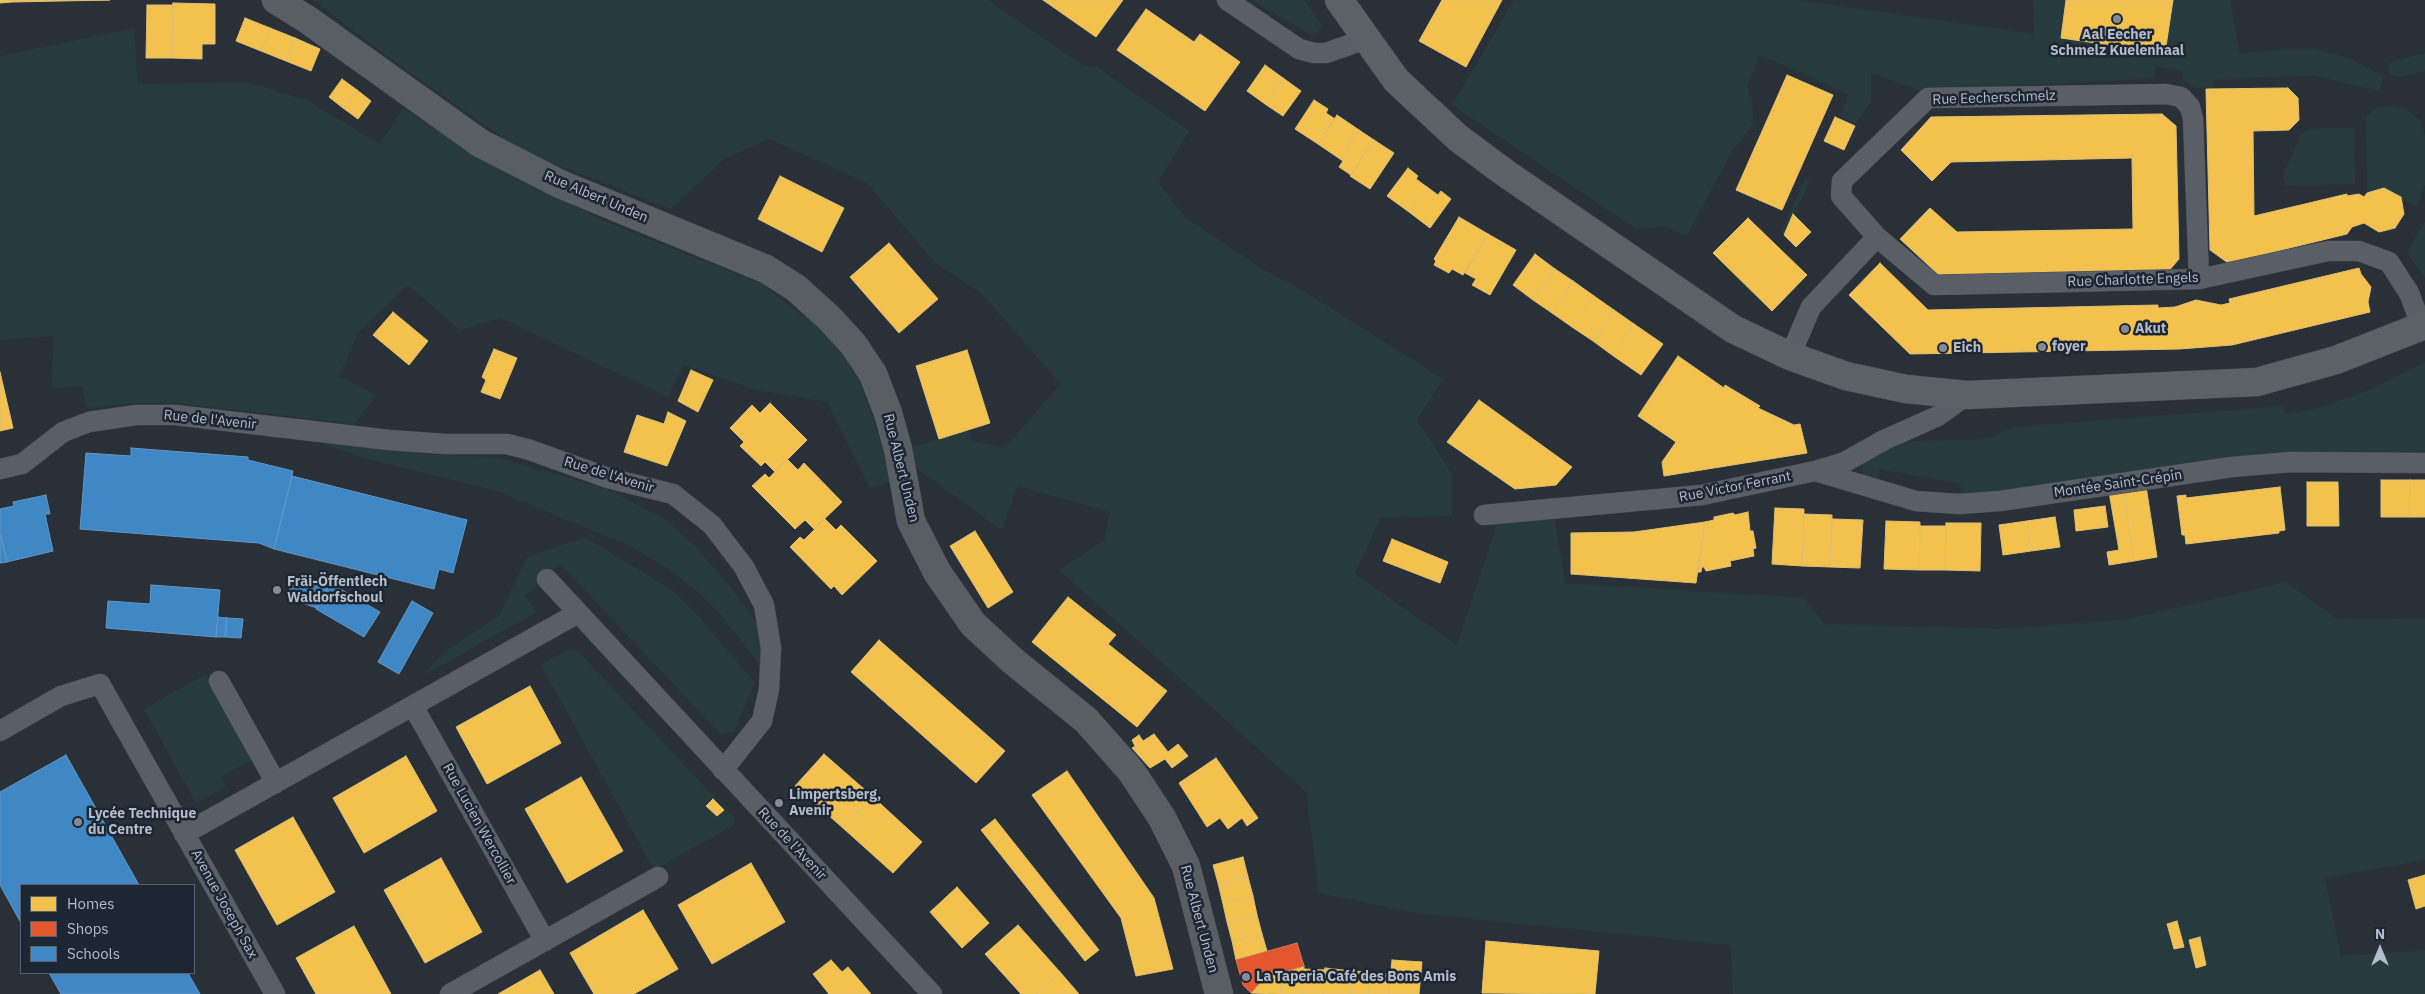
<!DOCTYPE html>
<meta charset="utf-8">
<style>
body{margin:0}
#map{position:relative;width:2425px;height:994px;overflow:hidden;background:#2a3038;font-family:"IBM Plex Sans",sans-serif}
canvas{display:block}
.legend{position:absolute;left:20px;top:884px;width:175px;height:90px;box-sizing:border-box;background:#1d2633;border:1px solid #59626f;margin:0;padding:6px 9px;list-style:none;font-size:15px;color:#b4bcc9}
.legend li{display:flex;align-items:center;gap:10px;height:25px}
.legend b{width:25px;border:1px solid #59626f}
.north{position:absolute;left:2355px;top:924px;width:50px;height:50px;-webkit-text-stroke:4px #1d2633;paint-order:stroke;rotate:0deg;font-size:14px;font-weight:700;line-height:20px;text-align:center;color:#b4bcc9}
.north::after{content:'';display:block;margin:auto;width:18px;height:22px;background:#b4bcc9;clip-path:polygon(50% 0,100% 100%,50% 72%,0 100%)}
</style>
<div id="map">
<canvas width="2425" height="994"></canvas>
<ul class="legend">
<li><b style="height:14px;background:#f2c14e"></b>Homes</li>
<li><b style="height:14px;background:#e4572e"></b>Shops</li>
<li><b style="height:14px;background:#3f88c5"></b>Schools</li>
</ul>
<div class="north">N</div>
</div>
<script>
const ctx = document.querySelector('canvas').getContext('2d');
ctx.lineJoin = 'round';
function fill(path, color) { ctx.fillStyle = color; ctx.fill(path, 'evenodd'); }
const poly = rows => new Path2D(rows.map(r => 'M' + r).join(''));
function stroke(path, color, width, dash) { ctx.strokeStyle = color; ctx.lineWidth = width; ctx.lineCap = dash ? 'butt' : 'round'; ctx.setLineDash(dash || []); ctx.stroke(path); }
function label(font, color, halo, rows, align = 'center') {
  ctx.font = font + ' "IBM Plex Sans",sans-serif'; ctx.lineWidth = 5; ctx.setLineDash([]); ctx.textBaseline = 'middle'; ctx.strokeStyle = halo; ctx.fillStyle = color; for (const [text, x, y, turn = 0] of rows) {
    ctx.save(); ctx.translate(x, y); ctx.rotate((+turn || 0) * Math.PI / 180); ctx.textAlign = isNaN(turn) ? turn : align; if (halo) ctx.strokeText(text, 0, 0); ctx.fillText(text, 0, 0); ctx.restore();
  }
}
fill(poly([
 [313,0,988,0,1084,66,1097,67,1189,131,1158,182,1185,217,1264,270,1307,293,1443,379,1417,420,1452,474,1452,516,1381,517,1355,574,1457,645,1498,522,1555,519,1565,583,1804,598,1825,624,2001,629,2125,620,2286,582,2338,619,2425,618,2425,860,2325,878,2341,956,2425,950,2425,994,1733,994,1730,945,1416,913,1319,893,1306,792,1059,570,1104,540,1110,512,1018,486,1001,530,915,467,913,447,968,430,972,441,1005,448,1060,384,982,294,934,262,867,183,769,139,724,159,671,209,523,152,392,60],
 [1252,0,1304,0,1321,23,1321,27,1318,33,1311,35],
 [1514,0,1796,0,2034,34,2033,0,2066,0,2061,38,2165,53,2173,0,2230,0,2240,54,2282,49,2316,49,2349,58,2383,76,2380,91,2311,75,2213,80,2214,87,2197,88,2183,80,2182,71,2155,66,2155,78,1922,91,1871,73,1871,102,1856,123,1840,116,1848,95,1789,67,1760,56,1747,87,1752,102,1754,123,1731,153,1687,236,1665,226,1636,229,1452,105],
 [134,28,138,84,252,83,308,101,380,144,403,108,473,153,602,220,762,284,820,329,841,353,859,381,873,418,883,450,890,483,870,488,827,402,757,390,683,365,668,397,500,318,460,330,408,285,358,333,339,377,377,395,354,424,178,403,140,403,86,408,82,386,51,388,54,336,0,340,0,56],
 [2425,53,2425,71,2402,77,2390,75,2388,63],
 [2388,106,2407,109,2414,115,2420,121,2425,137,2425,185,2416,207,2384,188,2367,193,2366,117,2377,107],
 [2324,128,2354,128,2355,184,2285,186,2283,175,2301,134,2306,130],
 [1805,179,1811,179,1784,235,1781,232],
 [2425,221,2425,278,2408,255,2408,251],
 [2425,362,2425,454,2229,459,1960,496,1962,484,1879,469,1876,481,1864,478,1862,474,1864,460,1898,442,1985,439,2014,427,2284,406,2284,414,2316,409,2369,390],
 [320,440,415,453,499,458,605,488,653,513,668,521,700,551,739,598,758,625,763,646,762,668,720,614,696,590,668,569,630,546,497,491,367,459,320,443],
 [585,537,672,590,702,620,755,683,734,731,721,735,560,564,525,596,537,612,424,675,445,651,499,616,527,557],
 [569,649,577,650,735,819,734,825,654,870,541,665],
 [206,674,253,759,221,777,226,787,196,803,144,709]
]), '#273a3e');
const homes = poly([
 [0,0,12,0,12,2,0,3,0,0],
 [12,0,61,0,61,1,12,2,12,0],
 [61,0,110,0,61,1,61,0],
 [1043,0,1123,0,1096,37,1043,0],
 [1442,0,1502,0,1466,67,1419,41,1442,0],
 [2066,0,2173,0,2165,53,2061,38,2066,0],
 [173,3,215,4,215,44,202,44,202,59,172,58,173,3],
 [147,5,173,5,172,58,146,58,147,5],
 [1146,9,1194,42,1200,34,1240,62,1205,111,1117,50,1146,9],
 [245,18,270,28,261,51,236,41,245,18],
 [270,28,295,38,286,61,261,51,270,28],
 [295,38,320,49,311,71,286,61,295,38],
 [1265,65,1283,78,1265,104,1247,91,1265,65],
 [1787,75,1833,95,1782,210,1736,190,1787,75],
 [1283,78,1301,91,1283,116,1265,104,1283,78],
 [342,79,357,90,343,108,329,97,342,79],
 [2288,88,2298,98,2299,120,2289,130,2253,131,2254,216,2347,194,2347,196,2359,194,2364,197,2367,193,2384,188,2401,197,2404,214,2395,228,2379,232,2364,223,2352,227,2347,234,2228,263,2210,250,2206,89,2288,88],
 [357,90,371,101,358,119,343,108,357,90],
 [1314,100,1328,109,1326,113,1335,119,1318,144,1295,129,1314,100],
 [2162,114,2176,126,2179,259,2167,273,1940,276,1900,239,1930,208,1957,232,2133,229,2132,158,1951,162,1932,181,1901,150,1931,117,2162,114],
 [1337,115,1359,130,1340,159,1318,144,1337,115],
 [1835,117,1855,126,1844,150,1824,141,1835,117],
 [1359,130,1374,140,1351,175,1339,167,1343,161,1340,159,1359,130],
 [1374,140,1394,153,1370,189,1350,176,1374,140],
 [1408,168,1418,176,1416,179,1427,187,1409,212,1387,196,1408,168],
 [780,176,844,208,822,252,758,219,780,176],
 [1427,187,1438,195,1441,191,1451,199,1430,228,1409,212,1427,187],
 [1793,214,1811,232,1796,247,1784,235,1793,214],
 [1459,217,1488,234,1463,275,1452,269,1449,273,1434,265,1436,261,1434,259,1459,217],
 [1748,218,1807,275,1772,311,1713,253,1748,218],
 [1488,234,1516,250,1490,295,1472,285,1476,279,1465,273,1488,234],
 [889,243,938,299,899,333,850,277,889,243],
 [1535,254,1555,269,1533,300,1513,285,1535,254],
 [1880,263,1928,310,2158,305,2158,308,2175,307,2196,300,2221,305,2230,303,2229,299,2359,268,2361,274,2371,287,2368,302,2370,312,2232,345,2180,349,1910,354,1849,295,1880,263],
 [1555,269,1573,281,1552,313,1533,300,1555,269],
 [1573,281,1594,296,1572,327,1552,313,1573,281],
 [1594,296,1614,310,1593,341,1572,327,1594,296],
 [1614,310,1634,324,1612,355,1593,341,1614,310],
 [393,312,428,341,409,365,373,335,393,312],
 [1634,324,1663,344,1641,375,1612,355,1634,324],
 [494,349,517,358,500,399,481,392,486,380,482,377,494,349],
 [967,350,990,423,939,439,916,366,967,350],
 [1678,356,1724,388,1725,385,1760,406,1758,408,1794,425,1800,424,1807,453,1664,476,1662,462,1676,442,1638,416,1678,356],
 [691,370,713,380,698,412,678,401,691,370],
 [0,372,13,428,0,431,0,372],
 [1479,400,1572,467,1556,485,1515,489,1447,442,1479,400],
 [770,403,807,440,775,472,765,462,761,466,740,446,744,442,730,428,752,405,760,413,770,403],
 [668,412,686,421,667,466,624,452,637,415,664,424,668,412],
 [787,459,798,470,804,463,842,502,814,529,805,520,795,529,752,486,765,474,769,478,787,459],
 [2381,480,2410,480,2409,517,2381,517,2381,480],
 [2410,480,2425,480,2425,517,2409,517,2410,480],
 [2307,482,2338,482,2339,526,2307,526,2307,482],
 [2146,486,2157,557,2134,561,2123,490,2146,486],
 [2280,487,2285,530,2279,531,2279,533,2186,544,2185,535,2182,535,2177,496,2186,495,2186,498,2280,487],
 [2123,490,2134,561,2109,565,2107,552,2119,550,2109,492,2123,490],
 [2105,506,2108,527,2076,531,2074,510,2105,506],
 [1775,508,1804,509,1802,566,1772,564,1775,508],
 [1748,512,1750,531,1753,531,1756,548,1753,549,1754,556,1730,561,1731,566,1706,571,1704,567,1702,567,1701,572,1697,572,1705,522,1714,520,1714,517,1733,513,1735,515,1748,512],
 [1804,514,1832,515,1830,567,1802,566,1804,514],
 [2055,517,2060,547,2031,551,2027,521,2055,517],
 [825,519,836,530,841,525,877,561,842,595,834,586,831,589,790,547,800,537,804,540,825,519],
 [1832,519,1863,520,1860,568,1830,567,1832,519],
 [1886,521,1920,522,1919,570,1884,569,1886,521],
 [2027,521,2031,551,2003,555,1999,525,2027,521],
 [1705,522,1696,583,1571,574,1571,533,1634,532,1705,522],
 [1946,523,1981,523,1980,571,1945,570,1946,523],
 [1920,526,1946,526,1945,570,1919,570,1920,526],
 [975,531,1013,592,988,608,950,546,975,531],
 [1392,539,1448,562,1440,583,1383,561,1392,539],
 [1068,597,1116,635,1108,644,1167,691,1137,727,1032,642,1068,597],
 [879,640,1005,751,976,783,851,672,879,640],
 [530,686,561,743,487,784,456,727,530,686],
 [1154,734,1168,752,1178,744,1188,756,1172,768,1165,759,1150,768,1132,748,1154,734],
 [1139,735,1143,741,1135,746,1132,740,1139,735],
 [824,754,872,796,843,828,795,786,824,754],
 [406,756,437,811,364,853,333,798,406,756],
 [1216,758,1258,818,1247,826,1242,818,1228,829,1220,818,1207,827,1179,783,1216,758],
 [1067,771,1154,898,1173,969,1136,976,1121,918,1032,795,1067,771],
 [581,777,623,851,567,883,525,809,581,777],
 [872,796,922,842,893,873,843,828,872,796],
 [713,799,724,810,717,816,706,806,713,799],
 [293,817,335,892,277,925,235,850,293,817],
 [995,819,1099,950,1085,961,981,830,995,819],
 [1243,857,1248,877,1218,883,1213,865,1243,857],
 [441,858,482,932,425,963,384,890,441,858],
 [751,863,785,922,712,964,678,905,751,863],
 [2425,875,2425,906,2416,909,2408,880,2425,875],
 [1248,877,1253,896,1223,904,1218,883,1248,877],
 [957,887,989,923,962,948,930,912,957,887],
 [1253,896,1257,915,1227,922,1223,904,1253,896],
 [643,910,678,969,634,994,594,994,570,953,643,910],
 [1257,915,1262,934,1232,941,1227,922,1257,915],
 [2177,921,2184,947,2174,949,2167,924,2177,921],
 [1018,925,1060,972,1036,994,1021,994,985,954,1018,925],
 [354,926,391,994,316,994,296,958,354,926],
 [1262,934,1267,951,1236,960,1232,941,1262,934],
 [2200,937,2206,965,2196,968,2189,940,2200,937],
 [1486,941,1599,951,1595,994,1482,993,1486,941],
 [831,960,842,972,848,967,871,994,829,994,813,974,831,960],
 [1392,960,1422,962,1419,994,1389,994,1392,960],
 [1304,966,1302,994,1280,994,1283,972,1304,966],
 [1325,968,1352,971,1350,994,1323,994,1325,968],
 [1304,969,1325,970,1323,994,1302,994,1304,969],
 [540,970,554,994,498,994,540,970],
 [1352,971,1370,972,1369,994,1350,994,1352,971],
 [1060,972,1079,994,1036,994,1060,972],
 [1269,972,1283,972,1280,994,1251,993,1269,972],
 [1370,972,1391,974,1389,994,1369,994,1370,972]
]);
fill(homes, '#f2c14e');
stroke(homes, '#dfc073', 1);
const shops = poly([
 [1297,943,1304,966,1283,972,1269,972,1251,993,1243,985,1236,960,1297,943]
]);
fill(shops, '#e4572e');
stroke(shops, '#d6755c', 1);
const schools = poly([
 [131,448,248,457,248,460,293,471,274,549,259,543,80,529,86,453,131,456,131,448],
 [292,476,467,520,453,573,439,569,434,589,274,549,292,476],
 [46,495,50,514,45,514,53,551,7,562,0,531,0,509,14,506,13,502,46,495],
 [0,534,7,562,0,563,0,534],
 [293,578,327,589,317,608,287,598,293,578],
 [330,583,380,612,364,637,316,609,330,583],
 [151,585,220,590,216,637,106,628,108,601,150,604,151,585],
 [412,601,433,613,399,674,378,662,412,601],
 [218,617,227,618,225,637,216,637,218,617],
 [227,618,243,619,241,638,225,637,227,618],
 [66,755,139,885,21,885,21,923,0,885,0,792,66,755],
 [49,973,188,973,200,994,61,994,49,973]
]);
fill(schools, '#3f88c5');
stroke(schools, '#6298c6', 1);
const minor = poly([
 [1227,0,1299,49,1314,53,1326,53,1366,39],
 [2199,279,2193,119,2190,107,2181,97,2166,94,1928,98,1842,181,1841,196,1877,237,1934,285,2199,279,2328,251,2359,251,2389,262,2409,293,2422,327],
 [1790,356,1811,307,1877,237],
 [0,469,22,464,63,432,89,422,136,415,175,415,389,440,445,444,507,444,530,450,608,478,673,494,712,525,744,567,764,605,771,648,769,689,762,721,723,770],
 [1815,471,1916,501,1959,504,2000,501,2232,467,2291,462,2425,463],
 [1484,515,1702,495,1815,471,1845,462,1884,440,1938,416,1967,395],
 [547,579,932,994],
 [219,681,276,783],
 [413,706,545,941],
 [0,731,61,696,100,684,275,994],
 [184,834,578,613],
 [450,994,658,877]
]);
const secondary = poly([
 [276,0,308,20,480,143,560,184,766,269,796,288,829,318,853,344,873,374,888,413,898,449,911,521,937,572,973,624,1013,661,1086,720,1131,771,1162,818,1186,866,1219,994]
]);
const primary = poly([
 [1339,0,1396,80,1458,138,1508,175,1733,329,1790,356,1846,376,1906,389,1967,395,2257,382,2336,360,2425,325]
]);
stroke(minor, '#484c53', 21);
stroke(secondary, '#484c53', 29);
stroke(primary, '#484c55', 29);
stroke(minor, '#5a5e66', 20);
stroke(secondary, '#595d64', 28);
stroke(primary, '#5c6168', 28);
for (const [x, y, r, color] of [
 [2117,19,5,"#848b96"],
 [2125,329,5,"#848b96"],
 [2042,347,5,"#848b96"],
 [1943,348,5,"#848b96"],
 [277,590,5,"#848b96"],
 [779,803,5,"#848b96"],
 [78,822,5,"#848b96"],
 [1246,977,5,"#848b96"]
]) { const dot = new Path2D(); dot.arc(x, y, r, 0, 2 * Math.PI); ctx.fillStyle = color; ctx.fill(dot); stroke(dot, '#1d2633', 2); }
label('bold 14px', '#b4bcc9', '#1d2633', [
 ["Aal Eecher",2117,35,"center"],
 ["Schmelz Kuelenhaal",2117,51,"center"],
 ["Akut",2135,329],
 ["foyer",2052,347],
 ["Eich",1953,348],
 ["Fräi-Öffentlech",287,582],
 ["Waldorfschoul",287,598],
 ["Limpertsberg,",789,795],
 ["Avenir",789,811],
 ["Lycée Technique",88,814],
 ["du Centre",88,830],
 ["La Taperia Café des Bons Amis",1256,977]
], 'left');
label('14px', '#b4bcc9', '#1d2633', [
 ["Rue Eecherschmelz",1994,98,-2],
 ["Rue Albert Unden",596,197,23],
 ["Rue Charlotte Engels",2133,280,-2],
 ["Rue de l'Avenir",210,420,6],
 ["Rue Albert Unden",901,468,76],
 ["Rue de l'Avenir",609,475,17],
 ["Montée Saint-Crépin",2118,484,-8],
 ["Rue Victor Ferrant",1735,487,-11],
 ["Rue Lucien Wercollier",479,824,61],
 ["Rue de l'Avenir",792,844,47],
 ["Avenue Joseph Sax",224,904,61],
 ["Rue Albert Unden",1199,919,75]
]);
</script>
